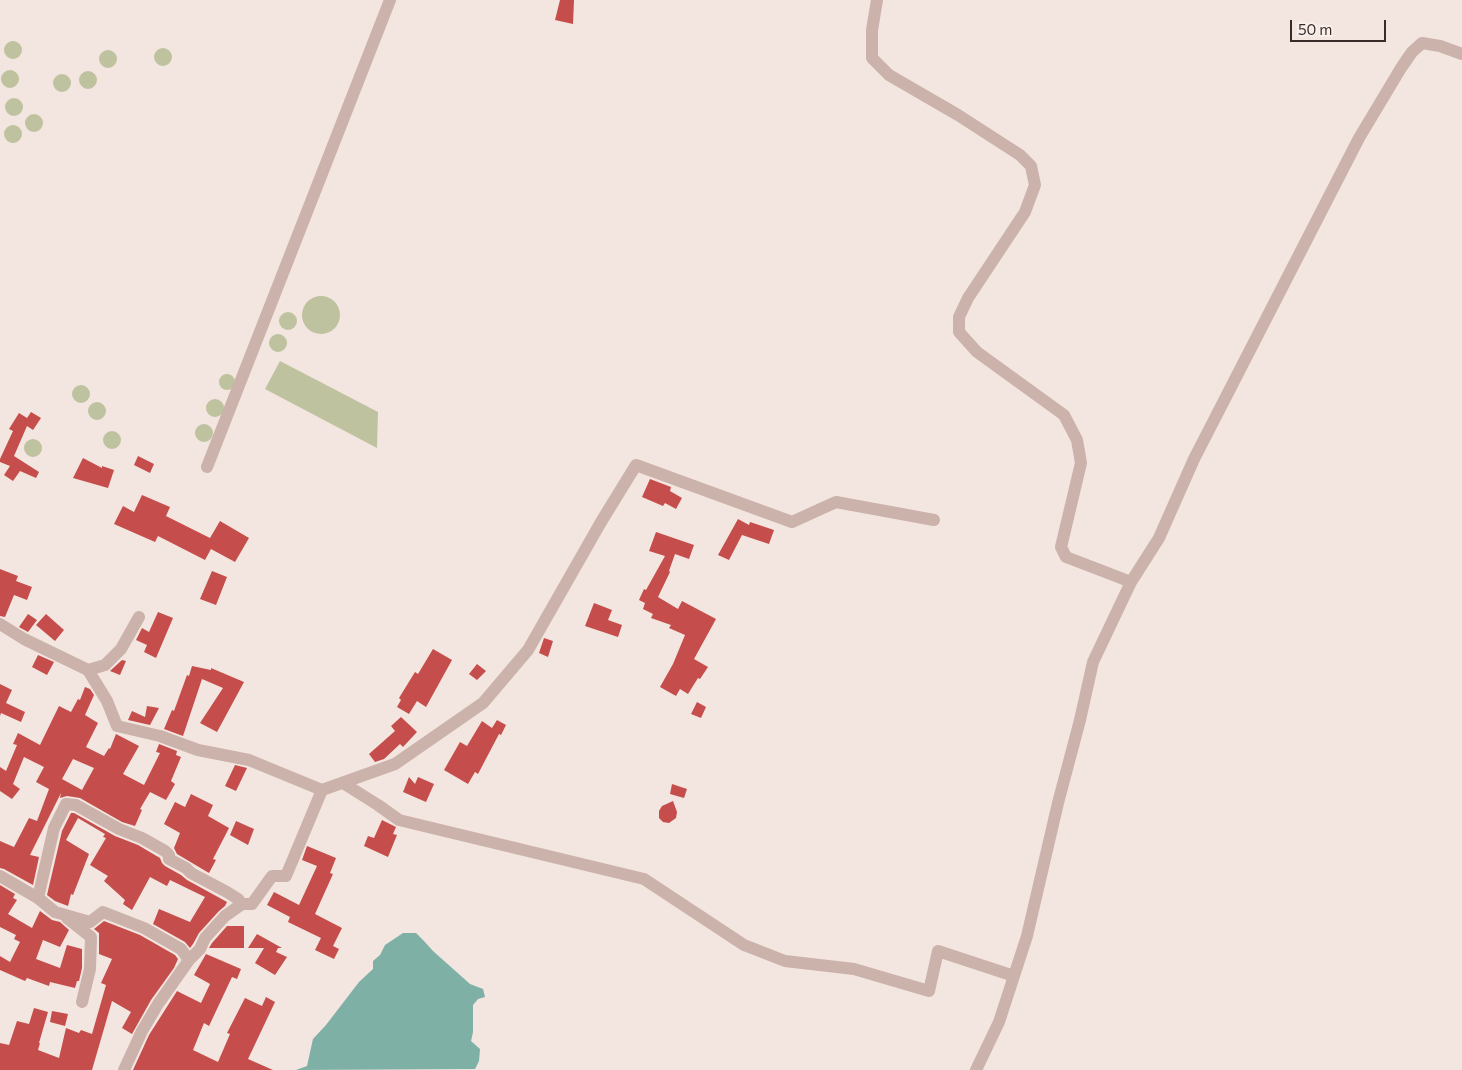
<!DOCTYPE html>
<style>
body{margin:0}
#map{position:relative;width:1462px;height:1070px;overflow:hidden;background:#f3e5df;font-family:Commissioner,sans-serif}
canvas{display:block}
.scale{position:absolute;left:1290px;top:20px;width:96px;height:22px;box-sizing:border-box;border:2px solid #392b2a;border-top:0;padding-left:6px;font-size:15px;line-height:18px;white-space:nowrap;color:#392b2a;-webkit-text-stroke:4px #faf0eb;paint-order:stroke}
</style>
<div id="map">
<canvas width="1462" height="1070"></canvas>
<div class="scale">50 m</div>
</div>
<script>
const ctx = document.querySelector('canvas').getContext('2d');
ctx.lineJoin = 'round';
function fill(path, color) { ctx.fillStyle = color; ctx.fill(path, 'evenodd'); }
const poly = rows => new Path2D(rows.map(r => 'M' + r).join(''));
function stroke(path, color, width, dash) { ctx.strokeStyle = color; ctx.lineWidth = width; ctx.lineCap = dash ? 'butt' : 'round'; ctx.setLineDash(dash || []); ctx.stroke(path); }
fill(poly([
 '4 50a9 9 0 1 1 18 0a9 9 0 1 1-18 0Z',
 '154 57a9 9 0 1 1 18 0a9 9 0 1 1-18 0Z',
 '99 59a9 9 0 1 1 18 0a9 9 0 1 1-18 0Z',
 '1 79a9 9 0 1 1 18 0a9 9 0 1 1-18 0Z',
 '79 80a9 9 0 1 1 18 0a9 9 0 1 1-18 0Z',
 '53 83a9 9 0 1 1 18 0a9 9 0 1 1-18 0Z',
 '5 107a9 9 0 1 1 18 0a9 9 0 1 1-18 0Z',
 '25 123a9 9 0 1 1 18 0a9 9 0 1 1-18 0Z',
 '4 134a9 9 0 1 1 18 0a9 9 0 1 1-18 0Z',
 '302 315a19 19 0 1 1 38 0a19 19 0 1 1-38 0Z',
 '279 321a9 9 0 1 1 18 0a9 9 0 1 1-18 0Z',
 '269 343a9 9 0 1 1 18 0a9 9 0 1 1-18 0Z',
 [280,361,378,412,377,448,265,389],
 '219 382a8 8 0 1 1 16 0a8 8 0 1 1-16 0Z',
 '72 394a9 9 0 1 1 18 0a9 9 0 1 1-18 0Z',
 '206 408a9 9 0 1 1 18 0a9 9 0 1 1-18 0Z',
 '88 411a9 9 0 1 1 18 0a9 9 0 1 1-18 0Z',
 '195 433a9 9 0 1 1 18 0a9 9 0 1 1-18 0Z',
 '103 440a9 9 0 1 1 18 0a9 9 0 1 1-18 0Z',
 '24 448a9 9 0 1 1 18 0a9 9 0 1 1-18 0Z'
]), '#bec29e');
fill(poly([
 [403,933,416,933,424,941,433,951,470,984,483,989,485,997,478,999,473,1005,473,1032,471,1041,480,1049,479,1061,475,1069,296,1070,307,1066,313,1039,326,1025,359,982,373,969,373,961,380,955,385,945]
]), '#7eb0a6');
fill(poly([
 [560,0,574,0,573,24,555,20],
 [31,412,41,418,33,430,27,426,14,456,39,472,36,478,20,471,13,481,4,475,10,466,0,462,0,459,13,431,9,429,19,413,27,418],
 [138,456,154,464,150,473,134,465],
 [83,458,102,468,102,466,114,470,108,488,73,478],
 [650,479,671,487,670,491,682,498,676,509,665,503,663,506,642,497],
 [142,495,170,507,166,516,210,538,220,521,249,538,235,562,211,549,205,560,158,536,155,542,114,524,123,506,134,512],
 [738,519,749,525,750,522,774,530,769,544,742,535,729,560,718,555],
 [656,532,694,545,689,559,675,554,669,571,670,572,658,597,678,609,682,601,716,619,694,659,708,667,700,679,698,678,688,694,680,689,676,696,660,687,673,664,685,635,669,628,671,625,651,618,653,614,643,609,645,603,639,600,644,589,646,590,665,556,649,551],
 [0,569,18,576,16,581,32,587,27,600,14,595,5,617,0,616],
 [212,571,227,577,216,605,200,599],
 [594,603,612,610,608,620,622,625,618,637,585,626],
 [158,612,173,618,156,658,144,652,147,645,136,640,142,628,149,632],
 [28,614,37,620,28,632,19,627],
 [46,614,64,630,55,641,36,625],
 [544,638,553,641,548,657,539,653],
 [433,649,452,660,426,707,417,701,409,714,397,707,401,700,399,698,415,672,418,674],
 [38,655,54,662,47,675,32,667],
 [122,660,126,661,120,675,110,671],
 [477,664,486,671,477,680,469,674],
 [192,666,211,670,211,668,244,682,217,732,200,723,223,688,202,679,183,736,164,729,172,710,174,711,187,675,189,676],
 [0,684,12,690,6,703,25,712,21,722,1,713,0,716],
 [85,687,90,689,94,695,85,715,98,723,86,747,104,756,109,748,110,749,116,734,139,746,123,774,144,785,160,753,156,752,159,744,177,751,176,755,181,757,171,781,175,784,166,800,150,792,140,809,142,810,135,826,122,822,80,798,67,796,60,798,61,793,30,855,39,857,33,885,4,869,0,868,0,841,14,847,29,818,37,821,49,789,36,782,44,767,24,757,13,784,20,789,12,799,0,791,0,767,6,771,17,745,13,744,18,733,40,745,59,706,71,712,78,699,80,700],
 [73,759,94,768,82,790,62,779],
 [697,702,706,707,701,718,691,714],
 [147,706,159,708,150,725,128,720,132,711,145,717],
 [401,717,417,732,403,747,400,744,384,759,375,762,369,754,395,731,391,726],
 [497,720,506,725,501,735,499,734,478,774,475,772,468,784,444,770,460,742,467,746,482,721,492,728],
 [235,765,247,768,236,791,225,786],
 [409,777,415,784,418,777,434,784,426,802,403,792],
 [672,784,687,789,684,798,670,794],
 [191,794,213,805,208,816,229,828,213,859,216,860,209,873,177,854,174,848,180,833,164,824,175,802,185,807],
 [673,801,677,812,676,818,669,823,663,822,659,818,659,811,662,806],
 [71,813,74,813,115,836,138,845,160,858,162,863,165,866,181,875,187,880,227,902,225,906,219,911,199,933,193,944,190,948,185,942,153,924,159,909,190,922,205,897,170,880,167,886,150,877,132,910,123,904,125,900,104,881,108,876,90,865,106,838,103,837,105,834,78,818,66,840,89,854,73,895,71,894,68,906,55,901,47,895,62,831],
 [382,820,396,827,393,834,397,835,388,857,364,846,368,836,374,838],
 [236,821,254,829,248,845,230,835],
 [307,846,336,858,330,873,333,874,315,914,342,928,333,946,339,949,334,959,315,950,321,938,288,922,290,917,267,905,274,892,299,905,317,866,302,860],
 [0,885,15,894,13,898,17,900,8,914,32,928,40,911,52,920,60,922,69,930,60,947,43,940,36,959,60,968,67,945,82,949,82,968,79,981,77,981,75,988,50,982,49,986,27,978,25,981,0,970,0,956,10,962,20,942,14,939,16,935,0,927],
 [104,921,140,935,175,955,178,959,174,968,151,1000,132,1034,122,1028,131,1012,112,1001,92,1070,0,1070,0,1043,9,1045,17,1021,29,1024,34,1008,48,1012,39,1043,40,1043,38,1050,59,1058,66,1028,79,1033,81,1030,92,1034,106,985,101,983,112,959,99,954,99,933,94,929],
 [227,926,244,926,244,948,209,948,212,943],
 [257,934,282,948,278,948,276,952,287,957,275,975,255,963,264,948,248,948],
 [206,954,241,969,237,979,232,977,209,1026,204,1023,193,1050,218,1062,230,1034,227,1033,245,998,262,1006,266,997,275,1002,248,1059,273,1070,133,1070,149,1035,177,991,201,1003,210,984,194,975],
 [52,1011,68,1014,65,1026,50,1022]
]), '#c54d4b');
stroke(poly([
 [877,0,872,30,872,58,889,75,958,115,1020,155,1031,166,1035,185,1025,212,968,298,959,317,959,332,977,352,1064,415,1077,440,1081,463,1061,547,1066,557,1113,575,1131,582],
 [207,467,390,0],
 [0,624,24,639,88,670,107,701,117,726,160,736,198,750,249,760,322,790,395,764,483,703,528,650,601,522,636,465,792,522,836,502,934,520],
 [88,670,105,665,121,649,139,617],
 [343,783,378,805,399,820,644,879,744,945,785,961,854,969,929,991,938,951,1014,976],
 [0,876,38,898,55,912,90,922,103,912,144,928,181,949,189,960],
 [38,898,54,828,66,804,76,805,119,829,142,838,165,851,169,855,169,859,186,868,191,873,227,892,238,899,242,904,225,916,205,938,200,949,189,960,158,1004,142,1031,124,1070],
 [242,904,252,904,272,876,286,876,322,790],
 [67,918,91,937,90,969,82,1002],
 [976,1070,999,1022,1027,936,1058,803,1080,720,1093,662,1131,582,1159,538,1194,459,1359,138,1401,68,1412,52,1422,43,1440,46,1462,54]
]), '#cbb2aa', 12);
</script>
